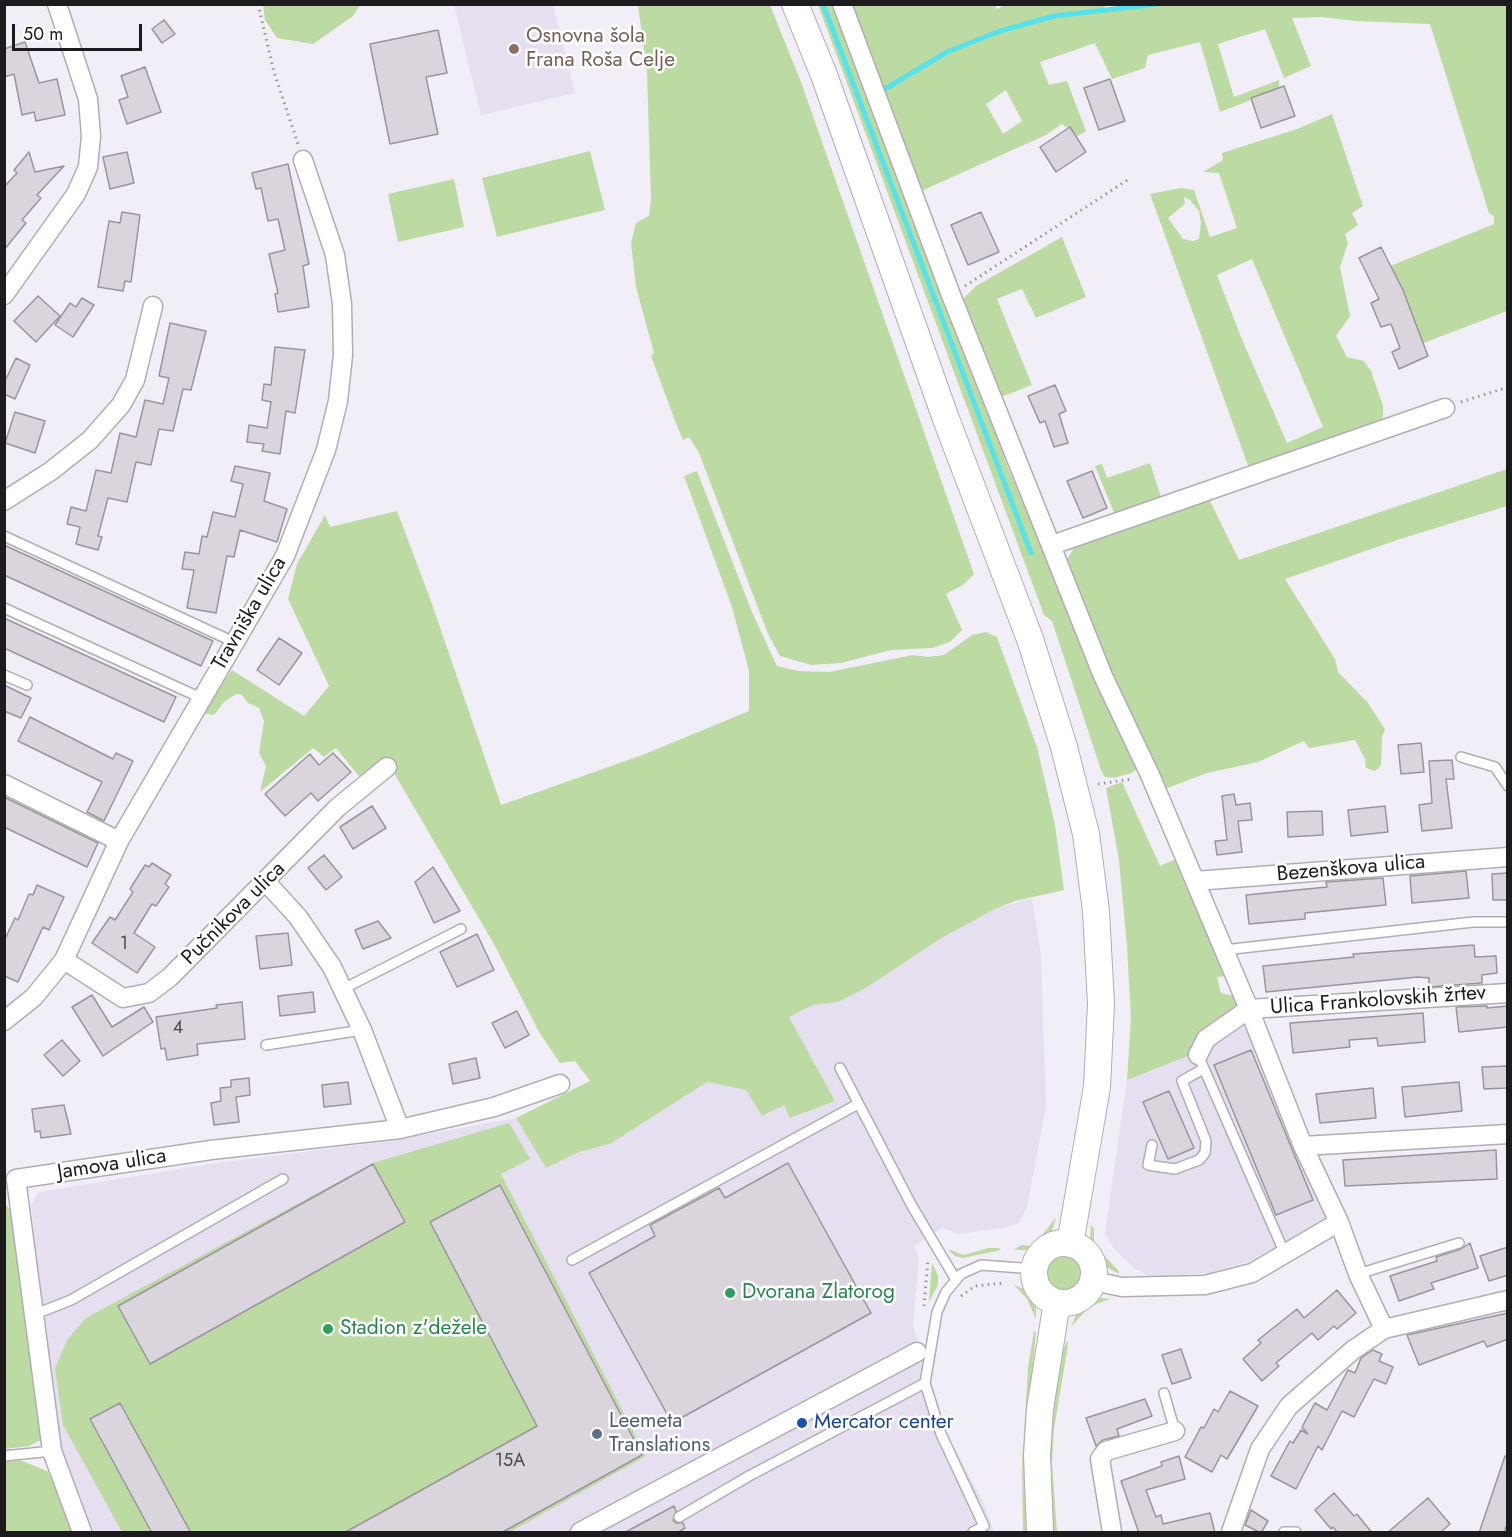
<!DOCTYPE html>
<meta charset="utf-8">
<style>
body{margin:0}
#map{position:relative;width:1512px;height:1537px;overflow:hidden;background:#f2eef8;font-family:Jost,sans-serif}
canvas{display:block}
.frame{position:absolute;inset:0;border:6px solid #1d1b1e;pointer-events:none}
.scale{position:absolute;left:12px;top:24px;width:130px;height:27px;box-sizing:border-box;border:3px solid #1d1b1e;border-top:0;padding-left:8px;font-size:18px;line-height:21px;white-space:nowrap;color:#1d1b1e;-webkit-text-stroke:4px #fff;paint-order:stroke}
</style>
<div id="map">
<canvas width="1512" height="1537"></canvas>
<div class="frame"></div>
<div class="scale">50 m</div>
</div>
<script>
const ctx = document.querySelector('canvas').getContext('2d');
ctx.lineJoin = 'round';
function fill(path, color) { ctx.fillStyle = color; ctx.fill(path, 'evenodd'); }
const poly = rows => new Path2D(rows.map(r => 'M' + r).join(''));
function stroke(path, color, width, dash) { ctx.strokeStyle = color; ctx.lineWidth = width; ctx.lineCap = dash ? 'butt' : 'round'; ctx.setLineDash(dash || []); ctx.stroke(path); }
function label(font, color, halo, rows, align = 'center') {
  ctx.font = font + ' Jost,sans-serif'; ctx.lineWidth = 5; ctx.setLineDash([]); ctx.textBaseline = 'middle'; ctx.strokeStyle = halo; ctx.fillStyle = color; for (const [text, x, y, turn = 0] of rows) {
    ctx.save(); ctx.translate(x, y); ctx.rotate((+turn || 0) * Math.PI / 180); ctx.textAlign = isNaN(turn) ? turn : align; if (halo) ctx.strokeText(text, 0, 0); ctx.fillText(text, 0, 0); ctx.restore();
  }
}
fill(poly([
 [454,5,553,5,575,93,481,115],
 [1032,898,1041,955,1046,1107,1027,1207,1019,1223,1003,1228,958,1234,942,1228,914,1246,919,1258,913,1325,940,1420,985,1506,994,1532,89,1532,61,1447,48,1367,31,1205,39,1192,209,1164,390,1141,516,1118,546,1168,579,1152,610,1144,707,1082,746,1090,784,1105,791,1118,835,1101,789,1017,813,1005,838,1002,864,989,940,939,995,909],
 [1239,1007,1331,1217,1250,1261,1209,1273,1149,1277,1134,1268,1113,1248,1105,1233,1127,1080,1155,1068]
]), '#e6dfef');
fill(poly([
 [994,4,997,9,1007,4,1104,4,1106,11,1144,4,1507,5,1507,311,1421,344,1390,266,1494,224,1494,216,1489,213,1430,24,1355,21,1322,17,1292,18,1311,66,1284,78,1265,29,1218,44,1234,97,1279,80,1279,89,1220,112,1200,42,1148,55,1145,68,1112,79,1095,43,1040,62,1049,85,1067,81,1086,131,1078,136,1062,124,1046,135,919,192,849,5],
 [1006,90,1022,121,1003,134,986,104],
 [263,5,263,4,360,5,353,16,313,44,277,38,265,20],
 [638,5,770,5,801,82,974,574,963,585,946,594,962,630,950,642,932,648,891,650,841,663,811,665,780,656,768,634,699,453,689,437,683,440,674,418,651,356,654,353,636,287,631,243,636,223,649,216,651,199,647,72],
 [818,5,837,5,1009,470,1139,768,1131,773,1114,778,1105,777,1101,770,1052,621,1044,615],
 [1332,114,1363,206,1352,213,1358,225,1345,234,1348,243,1340,267,1350,316,1336,336,1347,357,1364,361,1371,371,1383,406,1383,420,1250,471,1150,194,1180,188,1194,190,1210,237,1237,228,1219,173,1203,172,1223,160,1222,153,1297,129],
 [1184,197,1190,200,1199,211,1201,223,1199,239,1193,241,1183,239,1168,218,1185,204],
 [1252,259,1323,427,1287,443,1241,337,1217,275],
 [590,151,605,210,497,237,482,178],
 [454,179,464,227,398,242,388,194],
 [1062,237,1086,297,1036,318,1022,289,997,299,1032,385,996,399,959,303,976,286],
 [1150,463,1162,500,1115,515,1095,466,1102,464,1107,478],
 [1507,469,1507,506,1397,540,1285,579,1335,659,1338,672,1368,703,1385,729,1382,738,1381,765,1375,771,1366,768,1365,759,1355,740,1309,748,1304,741,1258,762,1207,773,1165,789,1138,741,1065,563,1075,546,1207,495,1239,560],
 [697,471,752,612,777,666,798,671,829,672,913,655,928,657,944,655,972,635,986,632,997,637,1037,747,1055,825,1064,890,1015,901,995,909,940,939,864,989,838,1002,813,1005,789,1017,835,1101,790,1118,784,1105,762,1116,746,1090,707,1082,610,1144,579,1152,546,1168,516,1118,590,1081,575,1061,560,1063,539,1032,495,946,387,761,363,781,336,748,324,757,313,748,260,792,266,766,259,753,264,721,259,708,248,703,241,694,236,694,224,702,214,715,202,713,232,670,304,716,329,686,288,599,297,564,325,515,330,527,397,511,431,601,501,805,645,754,749,711,749,671,732,607,684,476],
 [1122,782,1160,866,1176,859,1226,976,1217,977,1221,993,1235,996,1239,1007,1195,1053,1127,1080,1131,1017,1127,947,1119,860,1106,788],
 [509,1123,530,1159,501,1174,646,1456,510,1532,122,1532,63,1425,55,1369,67,1340,86,1318,373,1163],
 [5,1204,10,1209,14,1230,41,1440,29,1446,5,1449],
 [1056,1217,1052,1231,1043,1241,1031,1250,1014,1250,1021,1245,1030,1246,1040,1238],
 [1091,1225,1094,1229,1094,1240,1099,1250,1118,1270,1119,1274,1108,1268,1096,1253,1090,1240],
 [988,1248,999,1248,1001,1250,963,1258,955,1256,947,1249,964,1255],
 '1043 1274a20 20 0 1 1 40 0a20 20 0 1 1-40 0Z',
 [932,1263,938,1275,938,1285,929,1302],
 [1014,1285,1024,1289,1032,1297,1036,1307,1036,1319,1027,1299],
 [1101,1298,1110,1299,1089,1307,1071,1327,1076,1315,1082,1308],
 [1034,1331,1036,1332,1030,1398,1027,1532,1023,1532,1022,1463,1028,1368],
 [1067,1340,1068,1345,1054,1429,1052,1463,1057,1532,1052,1532,1047,1463,1057,1367],
 [20,1460,47,1471,54,1482,72,1532,5,1532,4,1462]
]), '#bbdba2');
stroke(poly([
 [823,4,1031,553],
 [878,93,947,52,1000,31,1054,16,1157,4]
]), '#56e2eb', 5);
const building = poly([
 [164,20,175,34,162,43,152,29,164,20],
 [438,30,447,73,426,77,438,134,390,144,370,44,438,30],
 [25,42,39,83,57,79,65,115,36,121,34,112,22,115,14,74,4,77,4,49,25,42],
 [145,67,161,112,127,124,119,100,128,97,121,76,145,67],
 [1110,79,1125,121,1099,130,1084,88,1110,79],
 [1284,86,1295,116,1261,128,1251,98,1284,86],
 [1070,127,1086,152,1056,172,1040,147,1070,127],
 [29,152,35,172,64,166,37,195,41,198,22,220,26,223,4,250,4,187,17,173,14,170,29,152],
 [127,152,134,183,110,189,103,157,127,152],
 [288,164,309,264,303,266,309,307,278,312,275,294,278,293,269,254,285,250,278,219,268,221,261,188,256,189,252,173,288,164],
 [122,212,140,215,131,282,125,281,123,291,98,287,109,221,120,223,122,212],
 [981,212,999,252,968,265,951,225,981,212],
 [1381,247,1403,290,1428,356,1399,369,1392,352,1400,348,1391,324,1381,327,1371,303,1379,299,1359,258,1381,247],
 [38,296,60,316,36,342,14,321,38,296],
 [82,298,94,305,73,337,55,325,70,303,76,307,82,298],
 [170,323,206,331,191,390,183,389,173,431,159,429,151,465,136,462,127,502,108,498,98,536,102,537,98,550,76,544,80,527,67,524,71,507,86,511,96,470,111,473,120,433,136,437,145,400,163,404,169,378,159,376,170,323],
 [275,347,305,350,295,413,286,411,280,454,262,451,264,444,247,442,249,425,267,428,271,402,262,400,264,384,271,385,275,347],
 [16,358,30,365,15,399,4,394,4,383,16,358],
 [1055,385,1066,411,1059,414,1068,443,1054,447,1045,421,1040,423,1028,396,1055,385],
 [15,412,45,421,35,453,5,443,15,412],
 [235,466,270,473,264,501,287,509,277,542,240,530,234,557,227,556,216,613,187,608,194,570,182,569,185,552,199,554,202,536,207,537,213,512,235,517,243,484,231,481,235,466],
 [1092,471,1107,508,1083,518,1067,481,1092,471],
 [4,545,213,641,201,666,4,575,4,545],
 [4,618,176,697,164,722,4,648,4,618],
 [279,638,302,653,279,685,257,670,279,638],
 [4,685,31,698,21,718,4,711,4,685],
 [30,717,113,759,116,753,133,761,104,821,87,812,102,782,18,741,30,717],
 [1421,743,1424,772,1401,774,1398,745,1421,743],
 [333,753,351,772,318,801,311,793,285,816,265,794,310,754,319,765,333,753],
 [1452,760,1454,779,1446,779,1452,828,1422,831,1419,805,1432,803,1429,761,1452,760],
 [1234,794,1236,805,1250,803,1252,820,1238,821,1242,852,1217,855,1215,841,1227,840,1222,796,1234,794],
 [4,797,98,843,87,867,4,827,4,797],
 [372,806,386,828,353,849,340,827,372,806],
 [1385,806,1388,832,1351,836,1348,810,1385,806],
 [1322,811,1323,835,1288,837,1287,812,1322,811],
 [324,855,342,877,326,890,308,868,324,855],
 [152,863,171,875,165,884,169,887,156,906,152,904,134,933,155,947,137,973,92,943,110,917,115,920,133,892,130,889,145,865,149,867,152,863],
 [433,867,460,911,434,923,415,882,433,867],
 [1466,871,1469,898,1412,903,1410,876,1466,871],
 [1508,873,1508,900,1493,900,1492,874,1508,873],
 [1383,878,1386,905,1305,913,1305,919,1249,924,1246,895,1327,887,1326,882,1383,878],
 [37,885,64,897,49,930,43,927,18,982,4,976,4,941,15,918,18,920,29,894,33,895,37,885],
 [378,921,391,938,363,949,355,930,378,921],
 [288,933,292,965,260,969,256,936,288,933],
 [477,934,494,970,457,987,440,952,477,934],
 [1474,945,1475,957,1496,956,1497,973,1482,975,1482,983,1429,987,1429,978,1418,977,1266,992,1263,966,1354,957,1353,954,1474,945],
 [313,992,315,1012,280,1016,278,996,313,992],
 [92,995,112,1027,144,1007,153,1022,103,1056,72,1007,92,995],
 [242,1002,245,1039,197,1044,198,1055,167,1060,165,1048,161,1049,156,1017,217,1008,216,1005,242,1002],
 [1487,1006,1487,1008,1508,1006,1508,1027,1459,1032,1456,1007,1487,1006],
 [517,1011,529,1035,505,1048,492,1023,517,1011],
 [1423,1013,1425,1042,1378,1046,1377,1038,1349,1040,1350,1047,1293,1053,1290,1023,1423,1013],
 [62,1040,80,1061,63,1076,44,1055,62,1040],
 [1251,1050,1313,1200,1276,1215,1214,1065,1251,1050],
 [476,1058,480,1078,453,1084,449,1064,476,1058],
 [1508,1066,1508,1088,1484,1089,1482,1067,1508,1066],
 [249,1078,250,1095,236,1097,239,1122,214,1125,211,1103,221,1101,220,1088,231,1087,231,1080,249,1078],
 [348,1082,351,1104,324,1107,322,1085,348,1082],
 [1459,1082,1462,1111,1405,1117,1402,1087,1459,1082],
 [1373,1088,1376,1118,1320,1123,1316,1094,1373,1088],
 [1169,1091,1194,1148,1168,1159,1143,1102,1169,1091],
 [64,1105,71,1134,41,1138,40,1131,35,1132,32,1109,64,1105],
 [1496,1150,1497,1179,1345,1186,1343,1160,1496,1150],
 [788,1163,871,1313,672,1423,589,1273,655,1236,650,1225,719,1188,725,1198,788,1163],
 [373,1164,405,1222,150,1364,118,1306,373,1164],
 [500,1185,642,1455,501,1533,344,1533,537,1426,430,1222,500,1185],
 [1470,1243,1478,1268,1431,1283,1434,1289,1399,1301,1390,1276,1437,1261,1436,1257,1461,1249,1470,1243],
 [1508,1247,1508,1275,1489,1281,1480,1256,1508,1247],
 [1337,1290,1356,1313,1337,1329,1334,1326,1318,1340,1312,1333,1276,1363,1279,1366,1262,1381,1243,1359,1261,1343,1258,1340,1297,1309,1304,1318,1337,1290],
 [1508,1313,1508,1339,1487,1347,1484,1341,1419,1365,1407,1335,1508,1313],
 [1181,1349,1191,1378,1172,1384,1162,1355,1181,1349],
 [1373,1350,1382,1354,1379,1361,1393,1367,1386,1384,1374,1379,1354,1417,1342,1411,1322,1450,1318,1446,1296,1489,1271,1476,1290,1441,1293,1443,1301,1430,1308,1434,1302,1427,1315,1403,1327,1410,1348,1370,1355,1373,1361,1358,1373,1350],
 [1230,1391,1258,1406,1227,1459,1221,1455,1212,1472,1185,1457,1201,1427,1204,1428,1214,1409,1218,1412,1230,1391],
 [1145,1399,1152,1416,1117,1429,1119,1436,1103,1440,1096,1446,1086,1418,1145,1399],
 [120,1403,191,1533,152,1533,90,1419,120,1403],
 [1179,1456,1185,1479,1146,1490,1156,1517,1161,1515,1163,1524,1210,1513,1215,1533,1139,1533,1121,1481,1162,1466,1161,1462,1179,1456],
 [1505,1456,1508,1457,1508,1521,1504,1533,1479,1533,1505,1456],
 [1334,1493,1354,1516,1357,1514,1372,1533,1338,1533,1333,1527,1331,1529,1315,1510,1334,1493],
 [1428,1498,1450,1524,1440,1533,1387,1533,1428,1498],
 [674,1506,676,1511,673,1520,676,1523,683,1523,685,1528,677,1533,624,1533,674,1506],
 [1251,1510,1268,1521,1261,1533,1245,1525,1251,1510]
]);
fill(building, '#dad4dc');
stroke(building, '#9a949c', 1.5);
const lane = poly([
 [4,536,234,642],
 [4,608,201,698],
 [4,675,27,685],
 [1461,757,1495,767,1508,786],
 [1224,950,1473,922,1508,922],
 [343,989,461,929],
 [266,1045,362,1030],
 [1198,1055,1285,1254],
 [840,1068,912,1206,956,1280],
 [1152,1145,1148,1165,1175,1169,1199,1160,1205,1153,1206,1141,1182,1081,1203,1069],
 [572,1260,858,1104],
 [1358,1274,1459,1243],
 [33,1315,71,1300,283,1179],
 [1164,1393,1175,1431],
 [4,1456,52,1451],
 [679,1517,749,1476,925,1383],
 [973,1532,984,1526,941,1434,925,1383,937,1312,946,1292,961,1274,981,1265,1035,1269],
 [1284,1532,1296,1532]
]);
const street = poly([
 [842,4,951,295,1103,676,1150,775,1249,1009,1303,1146,1339,1222],
 [4,295,76,194,88,167,91,136,88,99,57,4],
 [4,501,51,471,90,440,121,405,135,380,153,306],
 [1052,545,1445,408],
 [4,784,119,841],
 [1195,881,1508,857],
 [266,882,298,917,332,967,362,1030,400,1129],
 [64,960,123,998,149,993,170,977,337,808,387,767],
 [4,1021,34,997,64,960,119,841,285,556,326,450,338,401,343,355,342,304,335,255,303,160],
 [1198,1055,1206,1039,1249,1009,1508,993],
 [1303,1146,1508,1134],
 [1093,1281,1122,1287,1205,1285,1252,1273,1339,1222,1358,1274,1384,1329,1353,1350,1289,1406,1260,1449,1231,1532],
 [1384,1329,1508,1300],
 [82,1532,52,1451,16,1179,211,1150,400,1129,494,1107,560,1084],
 [580,1532,917,1352],
 [1112,1532,1100,1459,1106,1451,1175,1431]
]);
const secondary = poly([
 [795,4,824,75,946,419,1030,639,1064,747,1086,834,1096,911,1101,1004,1097,1087,1070,1244],
 '1034 1273a30 30 0 1 1 60 0a30 30 0 1 1-60 0Z',
 [1040,1532,1037,1455,1040,1409,1057,1302]
]);
stroke(lane, '#b1adb6', 12);
stroke(street, '#b1adb6', 21);
stroke(secondary, '#b1adb6', 28);
stroke(poly([
 [258,4,274,72,298,144],
 [965,286,1129,179],
 [1461,402,1508,387],
 [1098,784,1132,779],
 [961,1296,975,1286,1004,1283],
 [924,1306,928,1259]
]), '#959299', 3, [1.5, 4.5]);
stroke(lane, '#fff', 9);
stroke(street, '#fff', 18);
stroke(secondary, '#fff', 26);
for (const [x, y, r, color] of [
 [514,49,6,"#8d6e63"],
 [730,1293,6,"#2e9e5b"],
 [328,1329,6,"#2e9e5b"],
 [802,1423,6,"#1a4fb4"],
 [597,1434,6,"#5c6f8a"]
]) { const dot = new Path2D(); dot.arc(x, y, r, 0, 2 * Math.PI); ctx.fillStyle = color; ctx.fill(dot); stroke(dot, '#fff', 2); }
label('18px', '#4c494e', null, [
 ["1",124,945],
 ["4",178,1029],
 ["15A",510,1462]
]);
label('21px', '#785e54', '#fff', [
 ["Osnovna šola",526,37],
 ["Frana Roša Celje",526,61]
], 'left');
label('21px', '#1d1b1e', '#fff', [
 ["Travniška ulica",250,614,-60],
 ["Bezenškova ulica",1351,869,-5],
 ["Pučnikova ulica",234,914,-45],
 ["Ulica Frankolovskih žrtev",1378,1001,-4],
 ["Jamova ulica",112,1165,-9]
]);
label('21px', '#27864d', '#fff', [
 ["Dvorana Zlatorog",742,1293],
 ["Stadion z'dežele",340,1329]
], 'left');
label('21px', '#4e5e75', '#fff', [
 ["Leemeta",609,1422],
 ["Translations",609,1446]
], 'left');
label('21px', '#164399', '#fff', [
 ["Mercator center",814,1423]
], 'left');
</script>
